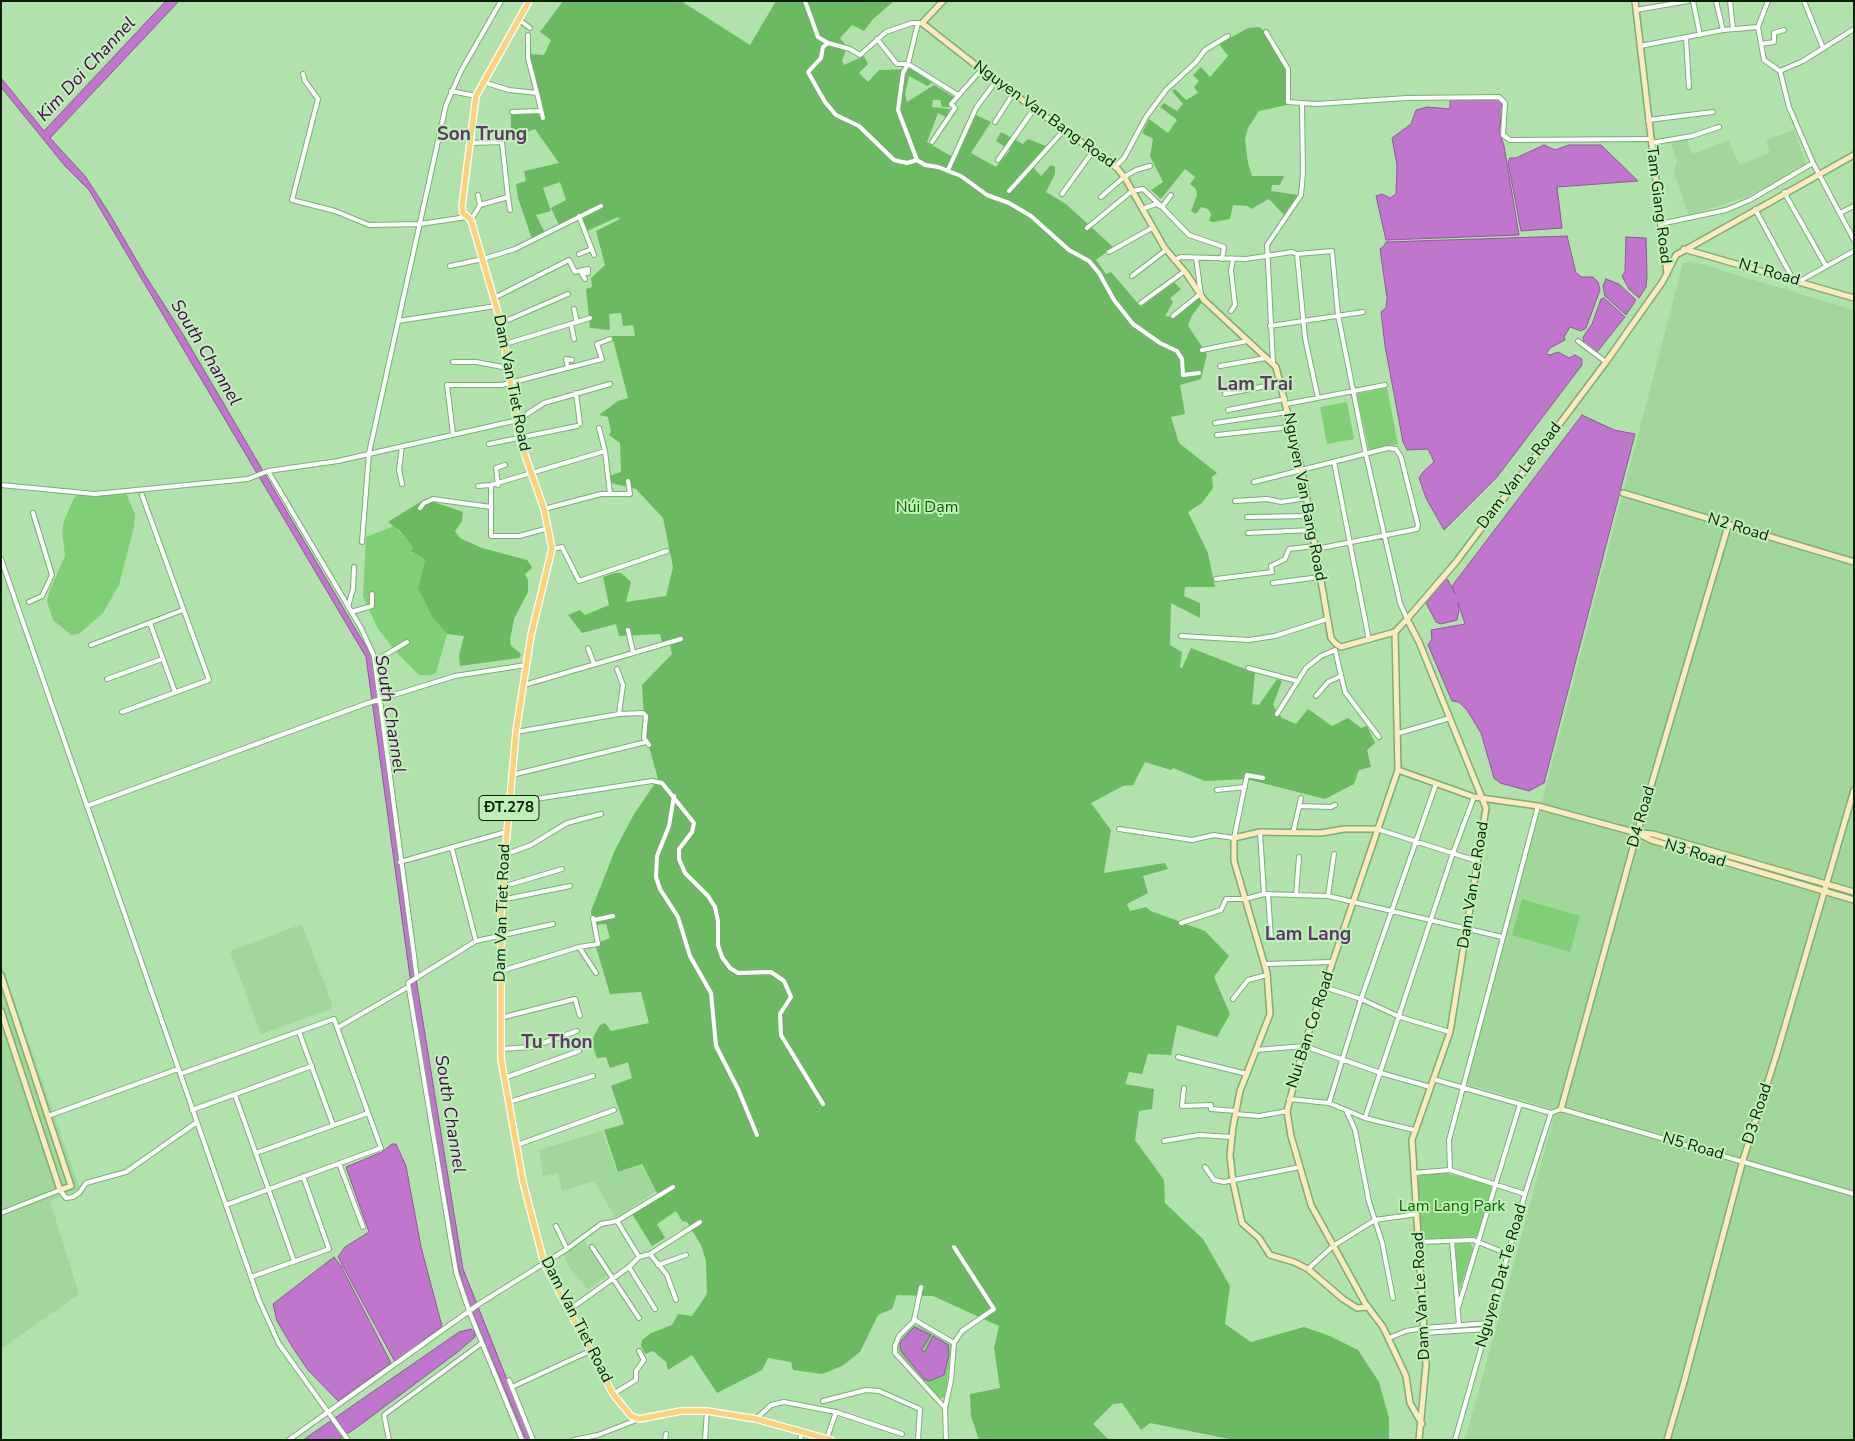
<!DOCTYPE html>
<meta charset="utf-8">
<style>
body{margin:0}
#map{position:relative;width:1855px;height:1441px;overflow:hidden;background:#b2e2ab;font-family:"Nunito Sans",sans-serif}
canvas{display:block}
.frame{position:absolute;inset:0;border:2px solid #0b1d09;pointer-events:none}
</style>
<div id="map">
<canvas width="1855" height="1441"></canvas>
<div class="frame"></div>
</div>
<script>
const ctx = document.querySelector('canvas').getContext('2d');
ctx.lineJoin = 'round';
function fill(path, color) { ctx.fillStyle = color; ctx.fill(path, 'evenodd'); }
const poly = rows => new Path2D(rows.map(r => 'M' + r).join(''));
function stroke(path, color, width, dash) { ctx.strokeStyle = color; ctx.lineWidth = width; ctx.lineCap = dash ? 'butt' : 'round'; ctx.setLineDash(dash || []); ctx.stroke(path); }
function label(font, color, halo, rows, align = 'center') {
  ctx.font = font + ' "Nunito Sans",sans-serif'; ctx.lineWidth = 4; ctx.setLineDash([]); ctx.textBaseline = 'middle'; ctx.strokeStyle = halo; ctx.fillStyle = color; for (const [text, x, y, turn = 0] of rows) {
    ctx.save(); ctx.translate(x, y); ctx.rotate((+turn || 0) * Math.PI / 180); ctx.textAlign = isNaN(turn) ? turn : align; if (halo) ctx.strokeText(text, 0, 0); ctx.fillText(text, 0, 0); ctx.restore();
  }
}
fill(poly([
 [1794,130,1807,166,1751,195,1689,216,1674,171,1677,161,1669,138,1685,134,1692,154,1729,140,1739,165,1770,153,1766,140],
 [1691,261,1854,310,1854,1440,1465,1440,1556,1110,1463,1083,1538,817,1683,263],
 [302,924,332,1004,331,1009,261,1034,230,951],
 [1,962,80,1189,50,1201,79,1294,1,1349],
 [602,1131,617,1173,641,1165,656,1191,616,1219,594,1181,562,1191,558,1173,543,1176,539,1150],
 [583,1239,608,1275,588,1290,570,1268,562,1251]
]), '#a2d79b');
fill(poly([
 [1387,388,1398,444,1369,450,1357,394],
 [1347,402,1354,439,1327,444,1320,407],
 [125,491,135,514,134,527,119,585,103,613,79,634,71,635,53,620,47,602,49,592,65,556,62,530,64,521,74,498,81,492],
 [394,526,414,547,412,552,425,560,418,588,432,617,447,634,436,673,431,675,419,675,398,654,378,629,363,597,366,537],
 [1522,899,1580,916,1570,952,1512,935],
 [1446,1173,1487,1183,1491,1187,1491,1191,1477,1237,1427,1240,1421,1236,1418,1178,1420,1175],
 [1459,1242,1469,1242,1473,1248,1460,1289,1457,1286,1455,1245],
 [912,1325,920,1326,951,1345,946,1395,943,1398,938,1398,900,1354,897,1345,899,1341]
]), '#80cf76');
fill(poly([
 [563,1,681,1,750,45,776,1,894,1,873,19,864,31,852,25,840,38,847,47,842,61,844,65,864,56,868,64,859,73,868,82,879,70,912,69,932,83,927,86,909,76,905,94,907,102,934,85,954,97,949,107,942,107,940,100,933,100,932,107,950,109,946,117,938,113,927,142,956,159,976,115,991,122,971,153,996,167,1010,150,996,141,1001,132,1023,144,1028,139,1046,146,1030,164,1041,176,1051,165,1055,167,1055,174,1046,192,1066,204,1113,247,1096,260,1106,274,1111,272,1141,307,1174,282,1181,289,1170,298,1173,302,1165,316,1172,317,1198,297,1202,302,1191,317,1188,326,1207,354,1201,379,1180,385,1185,414,1171,417,1179,443,1217,473,1212,477,1213,488,1202,503,1188,512,1208,553,1215,587,1185,587,1184,596,1200,603,1200,618,1171,603,1170,645,1182,652,1180,667,1182,668,1191,648,1255,673,1252,704,1259,705,1277,679,1282,681,1273,705,1282,718,1296,724,1308,709,1332,726,1348,718,1361,728,1367,726,1375,743,1367,750,1371,767,1359,770,1354,784,1325,799,1246,779,1205,781,1173,768,1171,770,1145,762,1133,785,1123,786,1091,803,1111,830,1104,873,1165,863,1168,869,1143,876,1148,893,1127,904,1130,911,1146,907,1151,911,1205,931,1229,956,1214,977,1230,1014,1217,1037,1177,1025,1171,1055,1148,1054,1142,1074,1129,1072,1125,1084,1154,1089,1152,1109,1139,1111,1135,1140,1164,1180,1165,1203,1203,1239,1230,1286,1225,1324,1251,1342,1304,1327,1330,1336,1358,1350,1379,1382,1389,1418,1389,1440,1234,1440,1150,1423,1141,1430,1122,1403,1113,1404,1093,1424,1109,1440,979,1440,971,1416,970,1394,1000,1388,994,1348,999,1326,933,1296,897,1295,892,1309,878,1315,860,1352,842,1366,822,1374,793,1370,791,1362,768,1358,762,1370,717,1393,692,1355,668,1370,666,1362,653,1351,645,1354,641,1346,642,1340,651,1333,672,1325,678,1314,692,1316,707,1294,706,1261,701,1245,687,1222,682,1221,676,1211,657,1224,665,1238,652,1246,632,1214,659,1197,642,1164,618,1172,604,1130,624,1124,611,1086,632,1078,628,1062,610,1068,606,1057,597,1058,591,1041,600,1025,605,1023,611,1031,649,1023,641,992,610,994,595,944,610,938,606,924,591,925,591,911,615,850,634,814,658,779,645,732,642,685,672,654,669,640,662,642,660,634,619,636,616,624,582,633,568,615,580,610,585,615,609,605,603,577,614,573,621,573,631,582,626,602,666,596,673,567,663,518,636,489,611,483,609,476,621,472,620,443,609,435,611,432,608,417,599,415,618,401,628,398,612,336,635,336,633,325,623,326,621,313,609,314,610,330,590,328,586,289,592,287,591,278,605,265,596,231,620,219,618,217,587,231,578,215,559,225,551,208,566,200,560,182,543,188,551,211,536,215,545,233,532,239,518,198,516,184,526,181,524,171,559,163,535,129,511,138,511,115,539,113,542,120,545,119,529,54,544,55,551,40,540,32],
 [1259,27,1265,31,1287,68,1286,100,1296,103,1259,111,1248,128,1245,139,1248,163,1252,176,1284,176,1280,185,1272,185,1271,191,1298,195,1284,215,1269,199,1251,209,1248,206,1233,205,1230,219,1213,222,1209,221,1211,214,1208,209,1201,207,1196,214,1191,211,1197,195,1196,189,1190,184,1195,177,1185,169,1161,199,1151,190,1163,182,1150,156,1153,139,1142,133,1149,119,1168,133,1177,120,1160,107,1164,103,1177,111,1183,104,1172,91,1175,89,1186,100,1198,93,1194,87,1199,81,1193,75,1201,67,1210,77,1228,56,1219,44,1248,28],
 [425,499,463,512,462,521,455,531,460,538,482,548,527,560,530,564,532,568,525,574,528,580,528,592,514,619,510,640,511,646,519,652,521,655,519,658,460,666,459,655,464,636,447,634,432,617,418,588,425,560,411,551,413,547,400,531,388,522]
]), '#6bba61');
const water = poly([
 [166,1,179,1,50,138,85,176,109,213,145,275,184,336,372,657,407,923,463,1269,531,1440,526,1440,468,1302,459,1270,417,1028,366,657,89,190,65,166,1,87,1,78,44,131,166,1],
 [1450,99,1496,99,1501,101,1503,110,1499,130,1504,146,1519,235,1386,240,1376,196,1382,194,1390,198,1396,194,1397,165,1392,138,1411,124,1416,110,1427,107,1450,109,1450,99],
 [1544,145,1555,150,1569,145,1601,145,1638,181,1557,187,1562,228,1521,231,1508,162,1510,158,1516,158,1544,145],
 [1567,236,1576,273,1582,277,1593,277,1598,282,1600,290,1586,328,1581,331,1570,327,1564,337,1565,340,1550,348,1546,354,1550,355,1558,352,1569,358,1575,355,1582,359,1582,365,1497,477,1444,530,1426,498,1419,478,1423,472,1434,462,1431,455,1428,449,1407,450,1403,442,1385,346,1381,312,1386,308,1387,298,1380,249,1384,246,1386,242,1567,236],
 [1626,237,1646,238,1647,276,1646,287,1639,298,1629,289,1622,276,1625,272,1626,237],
 [1606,279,1619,284,1636,300,1626,315,1605,296,1603,286,1606,279],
 [1604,298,1625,317,1597,352,1584,343,1583,337,1592,324,1601,299,1604,298],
 [1582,415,1614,430,1635,434,1544,783,1529,791,1500,783,1494,778,1481,733,1467,710,1459,702,1452,701,1428,645,1432,639,1431,630,1465,624,1458,602,1459,611,1457,620,1441,624,1436,622,1426,603,1444,579,1448,580,1455,594,1452,586,1582,415],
 [392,1144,396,1144,406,1166,421,1247,442,1326,395,1362,338,1257,345,1247,369,1232,346,1167,382,1152,392,1144],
 [334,1257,341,1266,391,1363,338,1401,308,1370,293,1348,277,1321,273,1304,334,1257],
 [914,1327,931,1335,921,1350,925,1352,933,1336,948,1345,949,1354,944,1375,929,1381,924,1379,901,1351,900,1343,914,1327],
 [471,1329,475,1332,475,1337,459,1351,356,1428,338,1440,303,1440,459,1332,471,1329]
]);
fill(water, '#c076cc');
stroke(water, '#8a5b92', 1);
const street = poly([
 [805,1,818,37,828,43,850,49,860,55,886,32,912,23,920,23],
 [1693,1,1700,35],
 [1716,1,1723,30],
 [1730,1,1733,29],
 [1804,1,1823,48],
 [1636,10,1688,1],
 [518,19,530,28],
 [918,23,908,64,903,73,898,110,917,160,925,165,938,167,961,176,987,195,1009,203,1031,216,1069,250,1089,261,1099,273,1114,300,1133,324,1160,343,1177,351,1182,359,1183,375,1199,373],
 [1758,27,1764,60,1780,71,1789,107,1813,163,1854,240],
 [1266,32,1288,69,1288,102,1316,104,1407,98,1499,97,1505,103,1503,135,1510,140,1650,139],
 [1686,38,1689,87],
 [877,39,897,64,908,64,958,95],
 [828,43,823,47,821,58,808,72,825,102,836,115,859,126,894,160,907,163,917,160],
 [1761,44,1774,42,1774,33,1784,30],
 [1640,46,1723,30,1758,27,1768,1],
 [1780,71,1803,61,1854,29],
 [303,74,305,81,318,99,292,200,335,211,369,225,420,224,467,217],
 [483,82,509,90,537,93,528,58,528,35],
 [451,91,476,96],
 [537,93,543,118],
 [512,112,541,111],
 [1648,120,1713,112],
 [995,122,1013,94],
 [932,142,955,108,951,104,981,70],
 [471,143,502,142,508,197,480,205,471,220],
 [1651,143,1692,136,1719,127],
 [998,160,1034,109],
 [1115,167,1124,158,1146,117,1166,90,1196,62,1205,50,1228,36],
 [948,170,976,108,996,81],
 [1009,191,1064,130],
 [1784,192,1826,266],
 [1062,194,1093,151],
 [478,195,480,205],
 [508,197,510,210],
 [1101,197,1124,177,1136,170,1150,166],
 [1142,209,1156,204,1162,207,1189,235,1224,247,1222,259],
 [1755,209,1794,281],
 [1840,213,1854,206],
 [579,216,594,255],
 [1660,224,1726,210,1750,200,1813,163],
 [1087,228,1132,191,1143,189,1162,207,1171,195],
 [1109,252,1152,228],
 [579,254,592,249],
 [1297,254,1332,251,1338,315,1366,455,1400,603,1407,619],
 [1196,258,1201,295],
 [1174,260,1181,257,1246,259,1292,252,1297,254,1305,338,1318,398],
 [450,266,483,259,515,249,601,206],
 [1132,276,1166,250],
 [1798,282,1854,251],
 [494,298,569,260,575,272,588,269,588,273,582,274,585,279],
 [1141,303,1185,271],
 [574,309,577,322],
 [1231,311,1235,305,1231,270,1233,259],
 [1173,316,1200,294],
 [398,321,496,306],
 [501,323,568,294],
 [571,324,574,339],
 [1270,326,1363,312],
 [1578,341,1606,362],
 [505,344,590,318],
 [1202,350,1247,341],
 [453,362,476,362,508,368],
 [1273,363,1267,245,1301,195,1303,173,1302,105],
 [1220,366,1266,358],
 [568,368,566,359,572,360],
 [576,393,580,424],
 [1225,394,1281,383],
 [1286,404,1385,385],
 [1228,410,1285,399],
 [1215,423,1288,412],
 [599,428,605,451,610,494],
 [453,434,447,385,502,385,602,359,597,344,610,339],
 [1217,435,1291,427],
 [489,444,577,426],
 [402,446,399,470,402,484],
 [1334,462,1369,640],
 [268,471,361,628,374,656,417,978],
 [1254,482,1388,448,1396,449,1401,457,1418,525,1417,529,1316,549],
 [1,485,95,494,248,479,268,471,338,461,518,420,544,403,610,384],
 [498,485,496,468,505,465],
 [478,486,491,485],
 [1235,501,1267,499,1281,502,1307,498],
 [420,508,424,503,433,499,491,507],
 [544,509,601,494,630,494,628,481],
 [1247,517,1310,516],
 [549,528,519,536,491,536,491,485,605,451],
 [1248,533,1312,530],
 [362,542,369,453,446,105,461,71,501,1],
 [552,549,562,547,579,581,667,551],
 [1,559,259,1300,279,1344,348,1440],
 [1216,579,1272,572,1271,566,1285,559,1289,549,1315,546],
 [1273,583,1320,577],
 [29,602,42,596,52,575,33,513],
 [348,607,353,589,354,567],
 [351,612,372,606,372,594],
 [150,623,175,692],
 [628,630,633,652],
 [1181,636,1249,640,1275,636,1327,619],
 [91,645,183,610],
 [588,648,594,664],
 [1335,650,1345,692,1379,737],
 [375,661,407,642],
 [1248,668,1297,681],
 [617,669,623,685,619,714],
 [107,679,162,659],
 [524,685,681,639],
 [1316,696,1328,682,1341,676],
 [122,712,209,680,142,495],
 [1277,714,1306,668,1321,656,1335,650],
 [516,732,619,714,643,713,646,716,644,738,649,745],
 [1399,733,1450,718],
 [512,775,646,742],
 [1217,790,1245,787],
 [674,796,669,826,657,856,656,877,660,889,678,917,690,956,711,993,716,1046,738,1089,757,1135],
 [510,803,652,781,662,783,694,823,692,832,679,849,679,859,685,873,708,896,715,907,718,921,718,945,722,957,730,968,738,973,771,972,784,981,791,997,780,1014,781,1035,823,1104],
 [87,806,368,703,455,676,526,665],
 [1299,806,1331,807,1335,805],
 [1119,829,1192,840,1214,835,1234,838,1247,775,1263,778],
 [1377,829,1477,861],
 [1260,832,1264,894],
 [1293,833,1301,798],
 [452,849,476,941],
 [504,855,531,845,567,823,601,814],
 [400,862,506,832],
 [502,887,562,869],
 [1268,894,1271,938],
 [1296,895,1299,857],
 [1328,896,1334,854],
 [501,900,570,886],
 [594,920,613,916],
 [1181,923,1221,910,1226,899,1245,899,1264,894,1328,896,1502,937],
 [579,947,596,973],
 [1265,964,1333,962],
 [501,971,579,947,598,944,593,918],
 [1324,987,1361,999,1400,1017,1450,1032],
 [1233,999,1248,980,1267,975],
 [500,1018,575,999,580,1016],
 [337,1028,408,987],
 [299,1032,333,1125],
 [501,1049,532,1047,577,1031],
 [1256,1050,1304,1046,1381,1073,1430,1087],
 [1178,1057,1247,1074],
 [180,1074,334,1019,381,1148,226,1205],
 [504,1078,579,1051],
 [1433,1079,1551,1113,1561,1109,1854,1194],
 [1184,1088,1182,1106,1211,1105,1211,1109,1236,1111],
 [235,1095,294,1261],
 [1289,1099,1329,1103,1365,1118,1414,1130],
 [509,1102,593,1076],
 [1329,1103,1361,999,1436,784],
 [192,1110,312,1066],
 [1347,1112,1355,1130,1369,1202,1382,1242,1393,1298],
 [1235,1114,1259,1116,1287,1111],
 [48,1116,178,1069],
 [1365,1118,1453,853,1474,797],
 [1164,1141,1199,1135,1232,1137],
 [517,1145,614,1110],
 [256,1153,368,1113],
 [339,1163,363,1227],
 [1205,1167,1214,1180,1224,1182,1300,1167],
 [1450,1170,1449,1140,1538,806],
 [1414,1173,1450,1170,1525,1194],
 [1,1213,60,1190,66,1198,73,1197,80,1192,86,1183,126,1172,197,1122],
 [617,1221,639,1257],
 [556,1226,567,1249],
 [1452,1241,1459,1325],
 [1418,1242,1473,1240,1508,1254],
 [592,1247,639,1318],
 [650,1254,667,1275,676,1300],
 [658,1265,686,1255],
 [629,1267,655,1309],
 [1308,1269,1333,1246,1375,1220,1417,1214],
 [251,1277,329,1249,303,1176],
 [1458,1308,1520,1104],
 [569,1310,629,1267,639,1257,650,1254,700,1222],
 [914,1320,921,1287],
 [1423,1333,1487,1329],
 [1389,1338,1406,1331,1424,1328,1489,1323],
 [509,1380,533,1440],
 [512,1387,590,1351],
 [613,1394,636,1380,636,1371,644,1360,639,1351],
 [823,1401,866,1390,879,1391,920,1409,918,1440],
 [945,1408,895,1353,895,1346,899,1336,915,1320,954,1343],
 [756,1419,771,1405,784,1402,836,1412],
 [827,1438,836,1412,902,1434],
 [289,1440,479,1304,567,1249,601,1224,617,1221,673,1187],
 [389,1440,384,1415,482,1343],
 [522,1440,469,1311,456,1272,408,983,476,941,553,924],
 [574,1440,598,1435,639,1419],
 [665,1440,666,1434],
 [705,1440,707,1411],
 [800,1440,802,1432],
 [946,1440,945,1408,951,1380,954,1343,962,1331,994,1309,954,1247],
 [1455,1440,1525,1194,1551,1113]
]);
const secondary = poly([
 [943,1,922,23,996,81,1117,168,1125,178,1164,247,1186,273,1204,300,1276,367,1302,472,1331,638,1336,644,1341,647,1395,632],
 [1635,1,1667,274],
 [1684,249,1854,298],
 [1623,493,1854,562],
 [1407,619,1395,632,1398,770,1304,1046,1287,1111,1291,1136,1311,1205,1365,1303,1383,1327,1406,1376,1410,1403,1422,1424],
 [1398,770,1474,797,1538,806,1637,833,1651,840,1854,900],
 [1640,833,1653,834,1854,892],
 [1,975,71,1186,60,1190,1,1011],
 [1561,1109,1637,833,1728,526],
 [1368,1307,1357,1308,1343,1299,1308,1269,1294,1262,1270,1255,1259,1238,1242,1223,1233,1182,1230,1155,1233,1127,1240,1091,1270,1014,1267,973,1234,861,1234,838,1260,832,1321,833,1344,829,1376,829],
 [1419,1440,1426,1365,1412,1140,1450,1032,1486,808,1419,642,1407,619,1456,562,1606,362,1663,281,1676,255,1854,155],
 [1667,1440,1684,1382,1743,1160,1777,1053,1854,790]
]);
const primary = poly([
 [529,1,476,96,462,206,463,213,471,220,501,323,519,438,544,509,552,549,531,635,516,732,501,900,501,1059,523,1182,544,1263,613,1394,631,1416,639,1419,681,1411,707,1411,756,1419,831,1440]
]);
stroke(street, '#7dac77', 6);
stroke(secondary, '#7dac77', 8);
stroke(primary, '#fff', 8);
stroke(street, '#fff', 4);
stroke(secondary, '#fce9be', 5);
stroke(primary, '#fad37c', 5.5);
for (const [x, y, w] of [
 [509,808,60]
]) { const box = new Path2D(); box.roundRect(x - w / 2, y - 12.5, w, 25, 4); ctx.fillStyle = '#bff0b8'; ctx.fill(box); stroke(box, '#0b1d09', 1); }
label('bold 15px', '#0b1d09', null, [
 ["ĐT.278",509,808]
]);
label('16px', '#0b1d09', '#bff0b8', [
 ["Nguyen Van Bang Road",1044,115,36],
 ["Tam Giang Road",1658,205,83],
 ["N1 Road",1769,273,16],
 ["Dam Van Tiet Road",511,383,79],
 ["Dam Van Le Road",1520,476,-53],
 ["Nguyen Van Bang Road",1304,497,79],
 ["N2 Road",1738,528,17],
 ["D4 Road",1642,817,-74],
 ["N3 Road",1695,854,17],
 ["Dam Van Le Road",1474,885,-81],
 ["Dam Van Tiet Road",503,913,-88],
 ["Nui Ban Co Road",1311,1030,-72],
 ["D3 Road",1758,1114,-72],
 ["N5 Road",1693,1147,16],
 ["Nguyen Dat Te Road",1502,1276,-74],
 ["Dam Van Le Road",1422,1296,-93],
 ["Dam Van Tiet Road",576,1320,63]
]);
label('16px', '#0f6204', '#bff0b8', [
 ["Núi Dạm",927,508],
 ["Lam Lang Park",1452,1207]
]);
label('italic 18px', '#4b0156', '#bff0b8', [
 ["Kim Doi Channel",87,70,-47],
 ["South Channel",205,353,59],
 ["South Channel",389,714,81],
 ["South Channel",449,1114,81]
]);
label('bold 19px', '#63366b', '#bff0b8', [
 ["Son Trung",482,135],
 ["Lam Trai",1255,385],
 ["Lam Lang",1308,935],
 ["Tu Thon",557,1043]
]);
</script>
